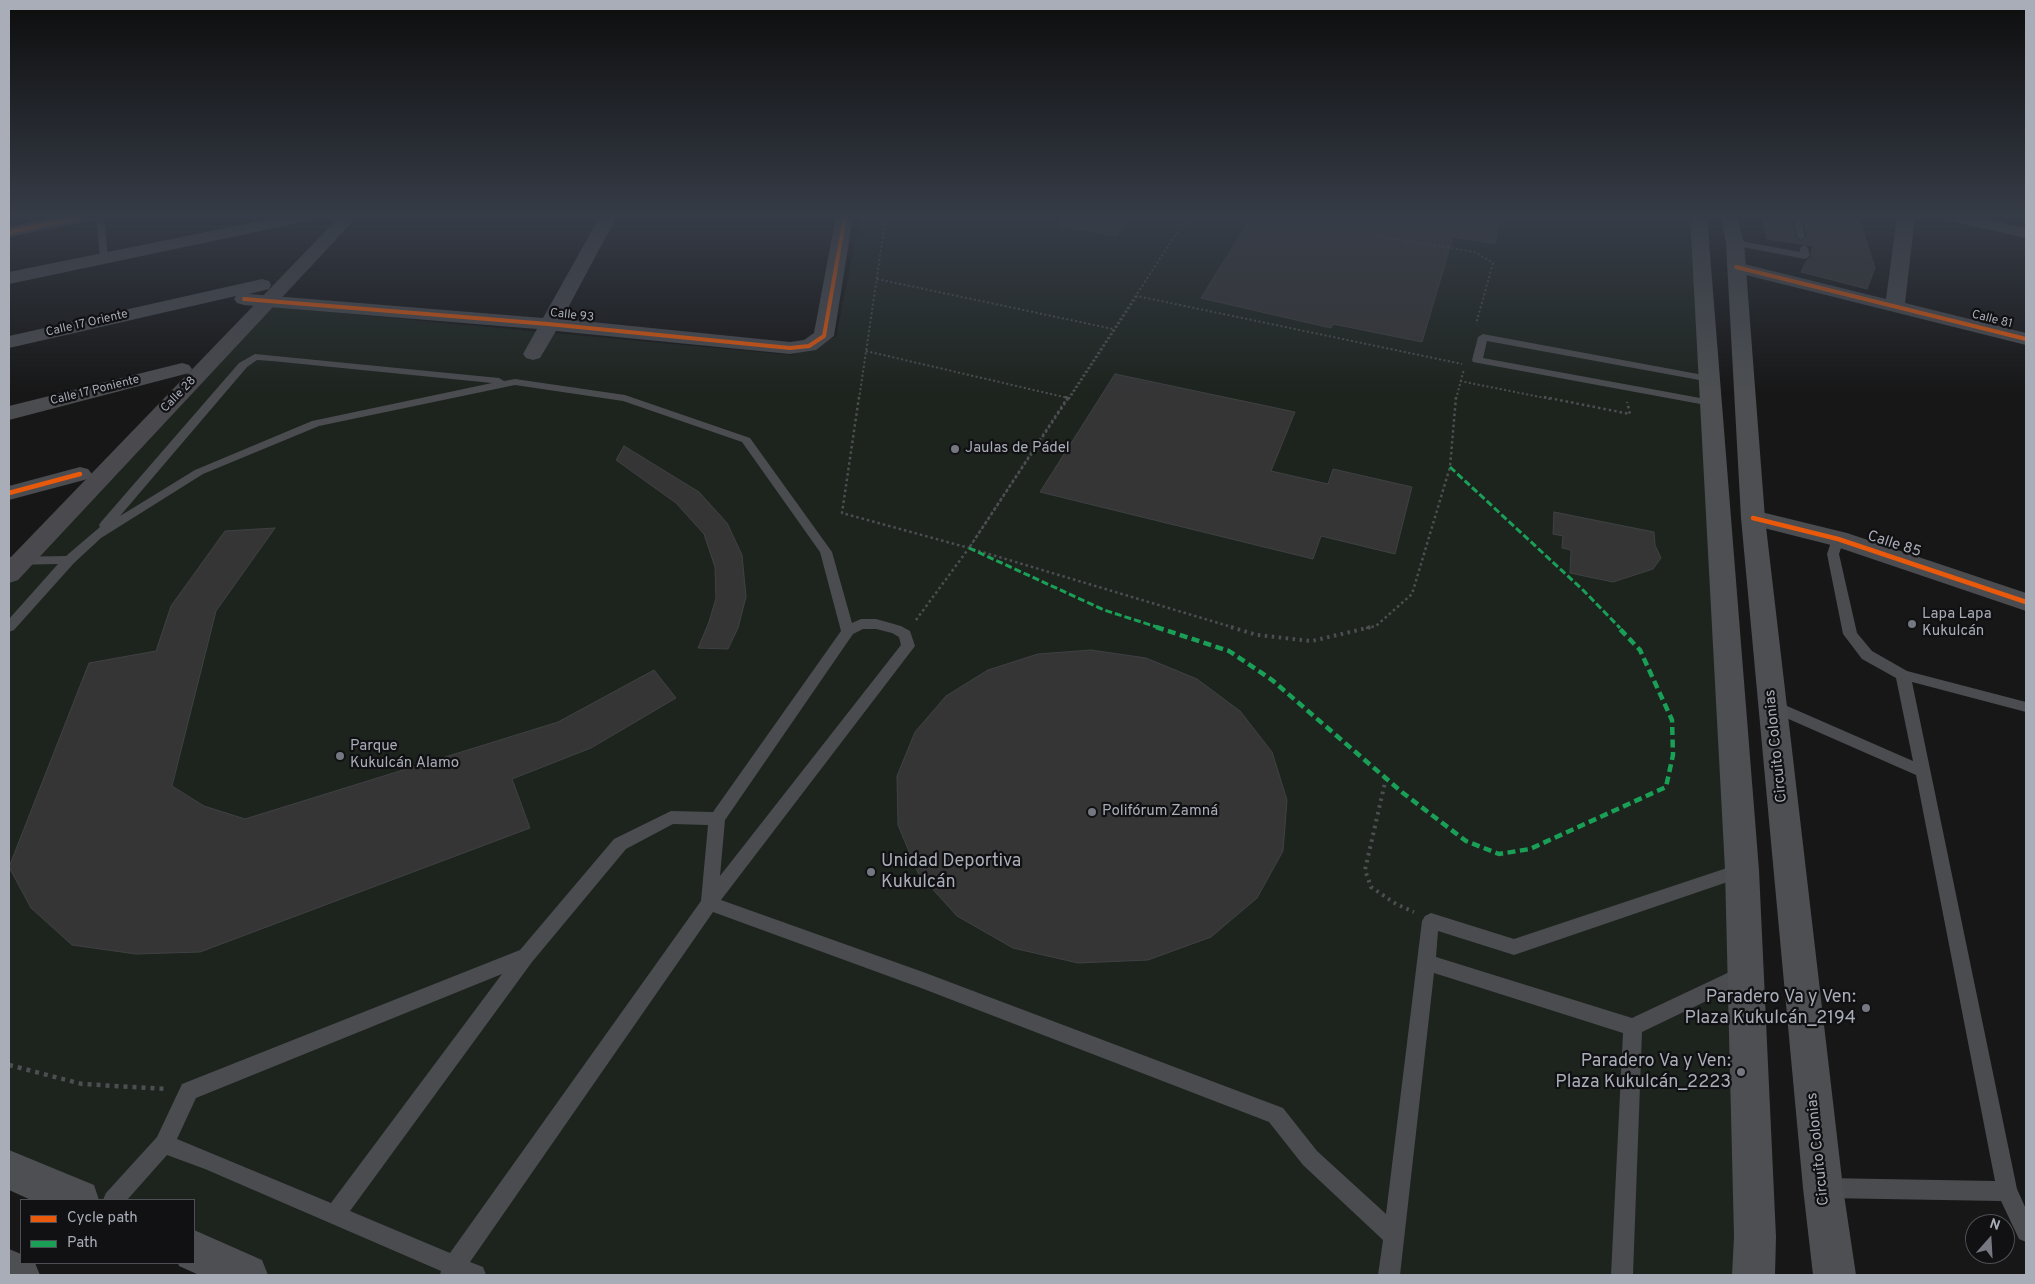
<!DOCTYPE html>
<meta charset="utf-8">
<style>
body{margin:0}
#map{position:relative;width:2035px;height:1284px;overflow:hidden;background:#171717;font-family:Overpass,sans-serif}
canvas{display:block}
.frame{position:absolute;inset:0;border:10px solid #a8adb8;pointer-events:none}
.legend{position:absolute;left:20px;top:1199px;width:175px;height:65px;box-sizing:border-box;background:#111113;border:1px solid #4d4f55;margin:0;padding:6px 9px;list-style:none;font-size:15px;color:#a8adb8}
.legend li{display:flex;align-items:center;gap:10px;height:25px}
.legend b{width:25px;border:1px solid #4d4f55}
.north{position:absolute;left:1965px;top:1214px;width:50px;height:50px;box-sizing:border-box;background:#111113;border:1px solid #4d4f55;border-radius:50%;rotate:19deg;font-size:14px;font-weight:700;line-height:20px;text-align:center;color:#a8adb8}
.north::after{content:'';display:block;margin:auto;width:18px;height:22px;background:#757880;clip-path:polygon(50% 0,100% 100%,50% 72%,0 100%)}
</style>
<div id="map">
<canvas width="2035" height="1284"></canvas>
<div class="frame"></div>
<ul class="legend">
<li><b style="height:6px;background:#e8590c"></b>Cycle path</li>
<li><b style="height:6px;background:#1a9f57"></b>Path</li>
</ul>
<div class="north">N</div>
</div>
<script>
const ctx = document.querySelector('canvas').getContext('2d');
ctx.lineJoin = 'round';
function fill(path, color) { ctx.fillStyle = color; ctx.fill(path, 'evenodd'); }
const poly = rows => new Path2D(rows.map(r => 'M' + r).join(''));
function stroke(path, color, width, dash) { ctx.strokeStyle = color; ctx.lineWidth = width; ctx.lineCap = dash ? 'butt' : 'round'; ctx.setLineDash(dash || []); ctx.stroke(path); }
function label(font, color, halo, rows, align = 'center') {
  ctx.font = font + ' Overpass,sans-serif'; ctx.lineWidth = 4.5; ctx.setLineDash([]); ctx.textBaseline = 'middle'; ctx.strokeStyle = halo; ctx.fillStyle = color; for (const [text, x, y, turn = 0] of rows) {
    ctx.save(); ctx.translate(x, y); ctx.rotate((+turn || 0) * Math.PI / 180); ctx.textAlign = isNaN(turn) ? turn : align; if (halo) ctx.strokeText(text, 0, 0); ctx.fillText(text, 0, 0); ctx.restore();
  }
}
fill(poly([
 [860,216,1692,216,1755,1237,1754,1275,245,1275,194,1253,194,1200,75,1200,9,1171,9,574,263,306,792,355,836,337]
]), '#1d241e');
const building = poly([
 [1062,216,1131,216,1116,236,1061,226,1062,216],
 [1252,216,1501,216,1495,244,1453,237,1422,342,1333,324,1331,328,1201,298,1252,216],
 [1762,216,1823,216,1860,221,1875,268,1867,289,1801,272,1807,260,1812,257,1811,252,1814,246,1767,239,1762,216],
 [1798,217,1804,222,1807,237,1801,242,1795,237,1792,222,1798,217],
 [1115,374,1295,412,1271,471,1328,484,1333,469,1412,487,1395,554,1321,536,1313,559,1040,492,1115,374],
 [624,446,699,492,727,523,742,555,746,597,738,628,728,649,698,648,709,622,716,598,715,567,704,534,676,503,616,460,624,446],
 [1554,512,1654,532,1655,545,1661,558,1653,569,1613,582,1570,573,1571,550,1562,548,1563,536,1553,534,1554,512],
 [275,528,216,611,172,786,204,806,245,819,558,722,654,670,676,698,591,748,512,779,530,828,200,952,136,954,72,945,31,908,9,867,89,663,156,651,171,606,225,531,275,528],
 [1091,650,1146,658,1197,679,1240,711,1272,752,1287,800,1283,851,1257,898,1211,937,1148,960,1078,963,1013,948,957,916,918,873,898,825,897,776,915,732,946,696,988,670,1038,654,1091,650]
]);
fill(building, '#353536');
stroke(building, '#3f4043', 1);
stroke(poly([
 [1256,216,1475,252,1493,263,1476,324],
 [877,279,1113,329],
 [866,351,1068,398],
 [1460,381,1550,399],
 [859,399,886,216],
 [1068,399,1188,216],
 [1069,399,1137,296,1462,364],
 [1456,399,1464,369]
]), '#4d4e52', 2, [2, 2.5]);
stroke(poly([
 [859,397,842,513,969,548,1235,628],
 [1065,397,1068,398],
 [1068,397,969,548,1069,397],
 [1544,397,1630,414,1627,402],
 [916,620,969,548],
 [1366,628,1376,626,1412,594,1450,467,1456,397]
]), '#4d4e52', 2.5, [2.5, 3]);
stroke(poly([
 [1231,627,1257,635,1312,641,1371,627],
 [1386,778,1365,870,1371,887,1396,904,1414,912]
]), '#4d4e52', 4, [2.5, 4.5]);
stroke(poly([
 [9,1065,82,1084,166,1089]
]), '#4d4e52', 4.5, [4, 5]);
fill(poly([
 [96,216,104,216,108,259,102,259,100,257,96,216],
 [1798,219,1802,222,1805,237,1801,240,1797,237,1794,222,1798,219],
 [1735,240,1800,252,1800,248,1804,245,1808,248,1810,256,1805,259,1732,245,1732,241,1735,240],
 [1483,334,1714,377,1715,379,1710,382,1487,341,1483,358,1711,400,1716,403,1711,406,1473,362,1472,360,1478,337,1483,334],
 [255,354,499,378,504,381,515,379,625,395,750,438,832,552,852,623,861,619,876,619,901,626,910,631,915,646,721,900,923,972,1283,1108,1317,1151,1386,1214,1422,921,1425,916,1431,913,1514,939,1742,863,1748,865,1750,870,1748,875,1514,955,1438,931,1436,957,1632,1018,1738,968,1744,966,1750,968,1753,974,1750,980,1642,1032,1633,1275,1611,1275,1623,1033,1434,973,1400,1275,1378,1275,1383,1240,1303,1165,1269,1122,921,988,713,912,470,1262,483,1267,486,1275,440,1275,441,1271,205,1169,167,1155,127,1200,103,1200,106,1193,157,1137,182,1084,520,950,614,839,671,811,713,812,841,631,820,552,742,442,623,401,515,385,319,426,203,474,101,538,74,563,14,630,9,632,9,619,58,564,9,565,9,557,66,556,100,527,99,525,101,522,239,363,255,354],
 [257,360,272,361,492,383,312,421,195,470,120,516,247,367,257,360],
 [863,629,876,629,892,633,899,637,901,645,720,876,725,820,853,634,863,629],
 [673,824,708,825,701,901,450,1253,350,1211,532,962,626,849,673,824],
 [502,974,331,1203,177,1139,196,1098,502,974],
 [1838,535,1844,539,1839,554,1857,633,1872,651,1907,671,2026,702,2026,712,1912,682,2017,1189,2026,1209,2026,1242,2019,1239,2001,1201,1824,1198,1817,1195,1814,1188,1817,1181,1824,1178,1995,1181,1916,775,1768,710,1766,706,1768,702,1773,701,1778,702,1913,761,1896,678,1862,659,1843,634,1827,554,1832,539,1838,535]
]), '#4b4c50');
fill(poly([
 [63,216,96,216,93,220,87,221,9,237,9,227,63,216],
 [285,216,317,216,314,220,308,221,9,284,9,272,285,216],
 [600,216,617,216,562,319,790,342,804,340,814,333,836,216,853,216,834,336,816,350,790,354,556,331,540,358,533,360,526,358,523,354,537,329,244,305,237,303,234,299,236,296,9,348,9,336,262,279,269,281,271,285,269,289,249,294,543,318,600,216],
 [1897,216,1915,216,1905,303,2026,333,2026,345,1730,271,1727,267,1730,263,1736,262,1886,299,1897,216],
 [1941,216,1972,216,2026,228,2026,238,1944,220,1941,216],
 [182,363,189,365,192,369,189,373,9,420,9,406,182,363],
 [80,467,88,469,92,474,88,479,9,500,9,486,80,467],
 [1753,510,1847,533,2026,593,2026,611,1831,545,1744,523,1741,518,1744,513,1753,510]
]), '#4b4c50');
fill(poly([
 [340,216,358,216,18,580,9,583,9,559,340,216]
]), '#4a4a4e');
fill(poly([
 [1690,216,1707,216,1759,870,1776,1237,1775,1275,1732,1275,1734,1237,1725,870,1690,216],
 [1721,216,1737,216,1744,243,1765,518,1843,1188,1856,1275,1813,1275,1803,1188,1741,518,1726,243,1721,216],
 [9,1150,94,1185,99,1200,31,1200,9,1190,9,1150],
 [194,1230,262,1260,268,1275,199,1275,179,1266,178,1263,194,1263,194,1230],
 [9,1249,21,1254,21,1263,35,1263,40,1275,9,1275,9,1249]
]), '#4d4f52');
stroke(poly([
 [1450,467,1584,591,1620,628],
 [969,548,1104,610,1160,628]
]), '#1a9f57', 3, [7, 3]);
stroke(poly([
 [1156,627,1229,651,1272,680,1403,793,1466,841,1499,854,1530,849,1666,787,1673,755,1672,720,1640,650,1618,627]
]), '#1a9f57', 4.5, [8, 4.5]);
stroke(poly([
 [9,232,87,216],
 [1736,267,2026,339],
 [244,299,548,324,790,348,809,346,824,336,845,216]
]), '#e8590c', 4);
stroke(poly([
 [9,493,80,474],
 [1753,518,1838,539,2026,602]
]), '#e8590c', 4.5);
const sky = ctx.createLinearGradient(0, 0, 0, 395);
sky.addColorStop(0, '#0d0d0d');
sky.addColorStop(0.55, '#363c47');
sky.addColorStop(1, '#363c4700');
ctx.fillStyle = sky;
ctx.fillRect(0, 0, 2035, 395);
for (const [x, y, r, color] of [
 [955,449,5,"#757880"],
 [1912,624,5,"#757880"],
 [340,756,5,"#757880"],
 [1092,812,5,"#757880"],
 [871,872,5,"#757880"],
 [1866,1008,5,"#757880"],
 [1741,1072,5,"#757880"]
]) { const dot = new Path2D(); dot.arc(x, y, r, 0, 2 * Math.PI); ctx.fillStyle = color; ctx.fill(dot); stroke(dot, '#111113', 2); }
label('12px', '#a8adb8', '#111113', [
 ["Calle 93",572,316,6],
 ["Calle 81",1992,320,14],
 ["Calle 17 Oriente",87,324,-13],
 ["Calle 17 Poniente",95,391,-14],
 ["Calle 28",179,395,-46]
]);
label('15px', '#a8adb8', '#111113', [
 ["Jaulas de Pádel",965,449],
 ["Lapa Lapa",1922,615],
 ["Kukulcán",1922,632],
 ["Parque",350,747],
 ["Kukulcán Alamo",350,764],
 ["Polifórum Zamná",1102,812]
], 'left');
label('15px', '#a8adb8', '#111113', [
 ["Calle 85",1894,545,18],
 ["Circuito Colonias",1777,746,-96],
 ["Circuito Colonias",1819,1149,-96]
]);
label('18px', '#a8adb8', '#111113', [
 ["Unidad Deportiva",881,862,"left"],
 ["Kukulcán",881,883,"left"],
 ["Paradero Va y Ven:",1856,998],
 ["Plaza Kukulcán_2194",1856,1019],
 ["Paradero Va y Ven:",1731,1062],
 ["Plaza Kukulcán_2223",1731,1083]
], 'right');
</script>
